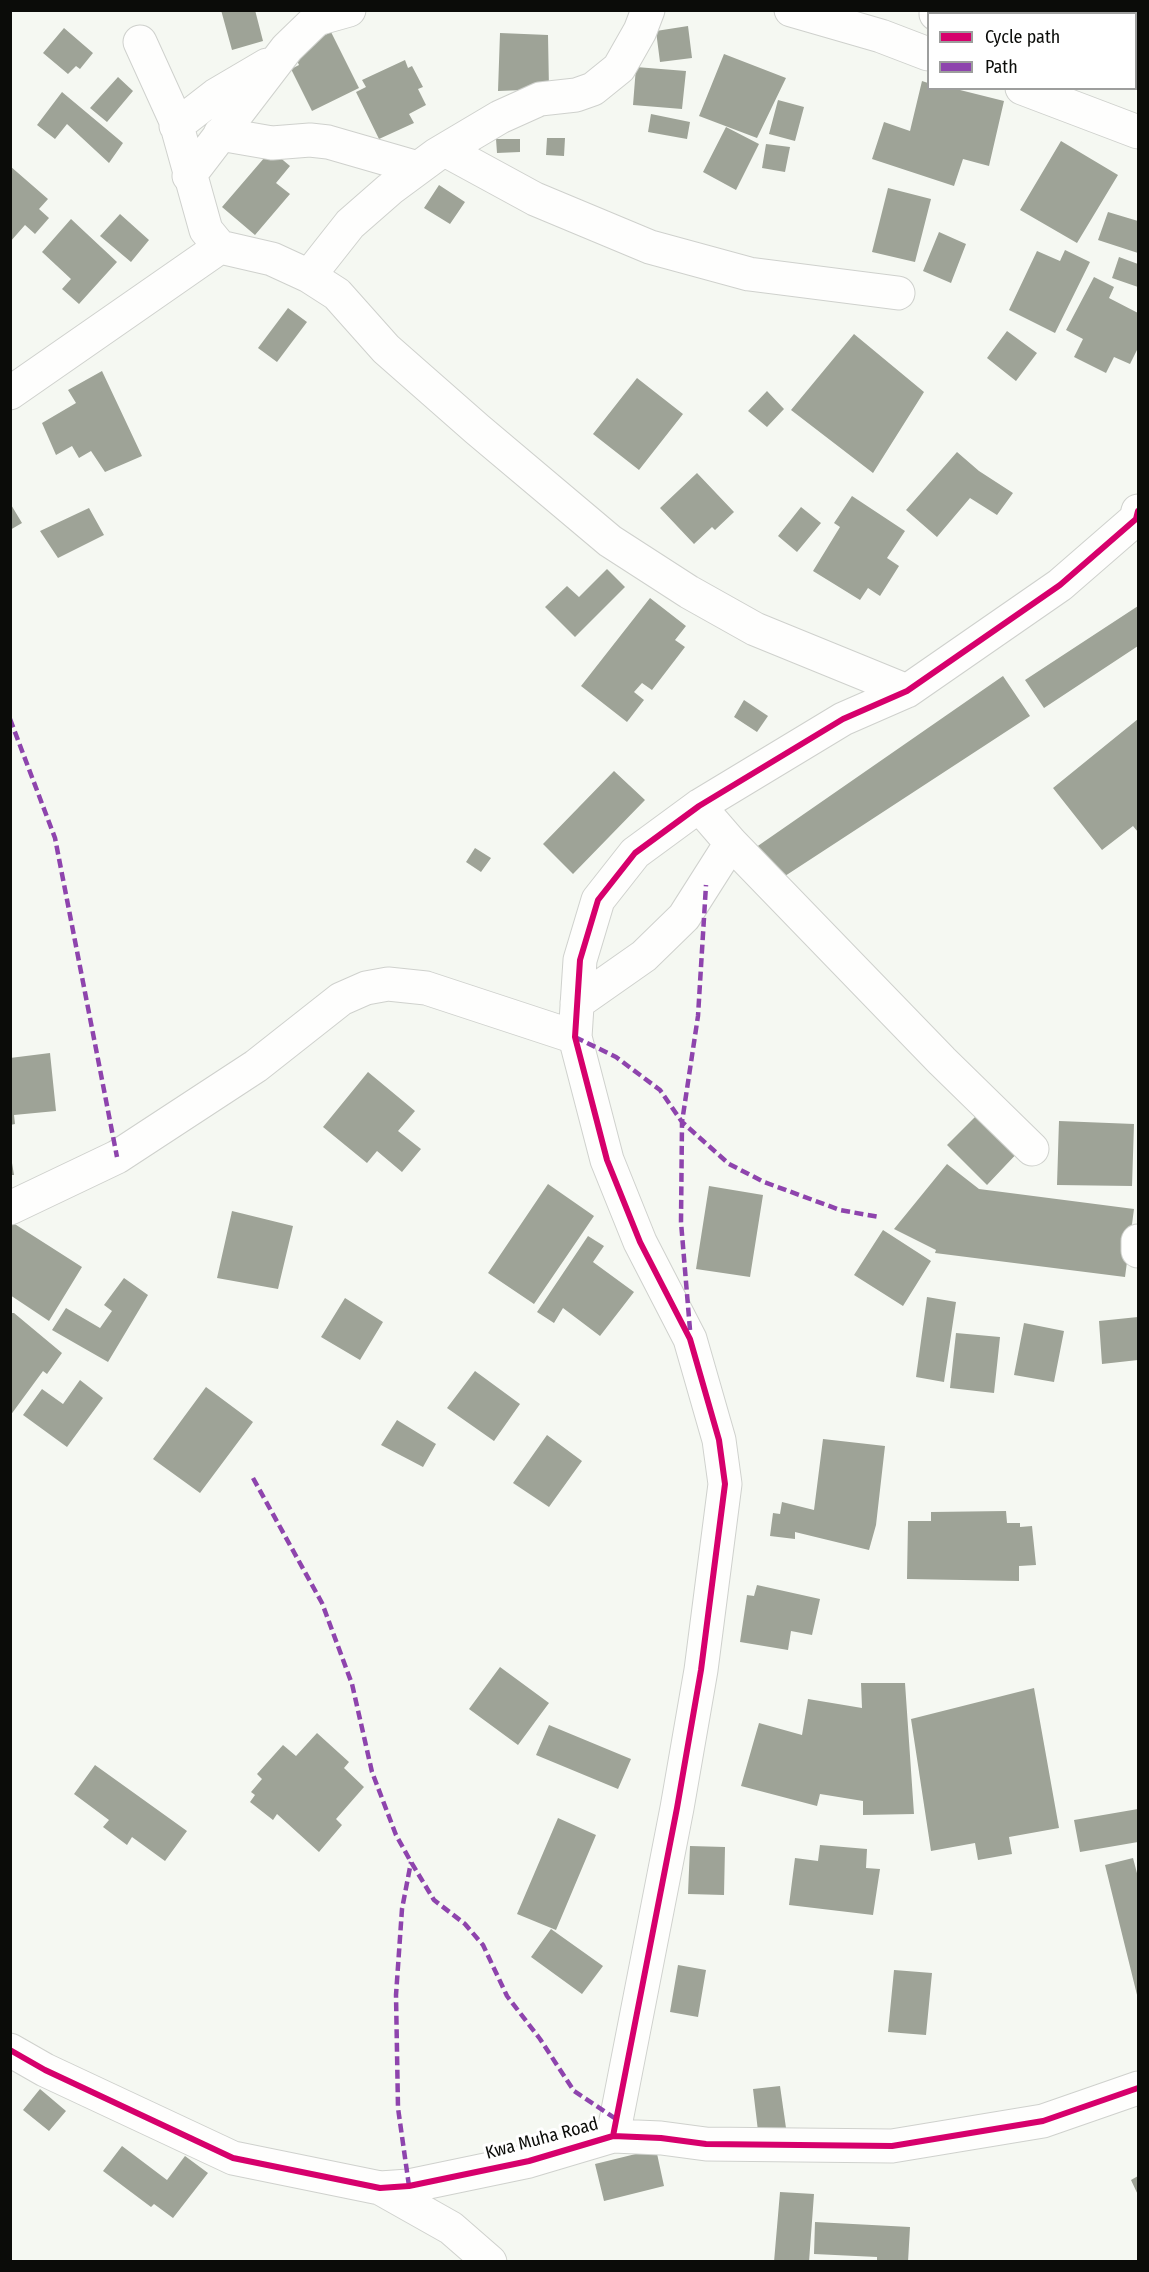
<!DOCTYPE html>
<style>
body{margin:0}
#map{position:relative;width:1149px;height:2272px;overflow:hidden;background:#f5f8f2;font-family:"Fira Sans Condensed",sans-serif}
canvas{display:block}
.frame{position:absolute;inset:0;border:12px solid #0b0c09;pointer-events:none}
.legend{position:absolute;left:927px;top:12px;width:210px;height:78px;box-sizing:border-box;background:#fff;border:2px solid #9d9e9d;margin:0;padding:8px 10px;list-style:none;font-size:18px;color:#0b0c09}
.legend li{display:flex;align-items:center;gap:12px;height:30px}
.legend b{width:30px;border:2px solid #9d9e9d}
</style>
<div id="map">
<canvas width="1149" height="2272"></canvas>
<div class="frame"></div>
<ul class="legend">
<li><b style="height:8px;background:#d6006c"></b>Cycle path</li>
<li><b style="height:8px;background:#8e44ad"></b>Path</li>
</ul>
</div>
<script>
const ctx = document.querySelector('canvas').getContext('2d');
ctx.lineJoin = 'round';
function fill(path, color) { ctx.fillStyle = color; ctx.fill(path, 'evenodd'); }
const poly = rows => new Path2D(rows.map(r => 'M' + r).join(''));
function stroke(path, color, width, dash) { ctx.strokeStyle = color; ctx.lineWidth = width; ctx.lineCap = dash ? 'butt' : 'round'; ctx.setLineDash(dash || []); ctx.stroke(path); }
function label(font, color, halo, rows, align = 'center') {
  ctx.font = font + ' "Fira Sans Condensed",sans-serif'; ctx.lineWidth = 6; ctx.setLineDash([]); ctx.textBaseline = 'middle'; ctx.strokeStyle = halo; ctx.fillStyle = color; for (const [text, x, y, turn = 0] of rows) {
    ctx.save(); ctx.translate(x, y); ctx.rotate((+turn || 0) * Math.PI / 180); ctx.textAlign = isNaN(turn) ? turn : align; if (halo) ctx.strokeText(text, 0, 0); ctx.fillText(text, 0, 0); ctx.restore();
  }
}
fill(poly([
 [221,10,255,10,263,41,232,50],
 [992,10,1041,10,1040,14,991,14],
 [1047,10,1099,10,1098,14,1046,14],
 [688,26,692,58,660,62,656,31],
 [64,28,93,53,80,69,76,66,68,74,43,53],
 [1136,29,1138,30,1138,57,1136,56],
 [331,32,359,88,312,111,291,69,299,65,293,52],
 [500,33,548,35,549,89,498,91],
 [724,54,786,78,757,138,699,116],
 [405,60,408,68,412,66,423,87,418,89,426,105,409,114,414,123,379,139,356,92,366,87,362,80],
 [636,67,686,71,682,109,633,105],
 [118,77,133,91,107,122,90,108],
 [922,81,928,83,928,88,952,88,1004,101,989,166,963,159,954,186,872,159,884,122,910,131],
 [62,92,123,143,109,163,67,124,55,139,37,125],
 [778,100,804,107,795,141,769,134],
 [651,114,690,122,687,139,648,132],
 [726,127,759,144,736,190,703,172],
 [547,138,565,138,564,156,546,155],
 [496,139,520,139,520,152,497,153],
 [1061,141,1118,175,1077,243,1020,210],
 [766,144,790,147,785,172,762,168],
 [271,150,290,166,276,183,290,194,255,235,222,207],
 [10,166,48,199,39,209,49,218,35,234,25,225,10,242],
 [439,185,465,202,450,224,424,208],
 [888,188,931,199,915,262,872,252],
 [1108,212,1138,221,1138,253,1098,240],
 [120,214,149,240,131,262,100,236],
 [71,219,117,262,79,304,62,289,71,279,42,252],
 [939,232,966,244,951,283,923,271],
 [1065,250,1090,262,1055,333,1009,310,1037,251,1060,261],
 [1119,257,1138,264,1138,287,1112,278],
 [1094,277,1114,287,1109,298,1138,313,1138,348,1130,364,1114,357,1106,373,1074,357,1083,339,1066,330],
 [288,308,307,322,277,362,258,348],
 [1007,331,1037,353,1016,381,987,358],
 [854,334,924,392,873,473,791,410],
 [102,371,142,456,105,472,91,451,79,458,72,446,56,455,42,423,76,403,68,390],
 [637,378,683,414,639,470,593,434],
 [767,391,784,409,767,427,748,411],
 [957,452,979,471,1013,493,997,515,970,498,937,537,906,510],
 [697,473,734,512,715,530,712,527,694,544,660,508],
 [852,496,905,531,887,558,899,566,880,596,868,588,860,600,813,571,840,527,834,523],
 [10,503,22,523,10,530],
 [801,507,821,523,797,552,778,536],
 [89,508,104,535,58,558,40,531],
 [607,569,625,587,575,637,545,607,567,586,579,597],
 [650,598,686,626,675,640,685,647,652,690,642,683,634,692,644,700,627,722,581,686],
 [1138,606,1138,646,1044,708,1025,680],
 [1003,676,1030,716,785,876,752,850],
 [744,700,768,716,757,732,734,717],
 [1138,719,1138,832,1133,826,1102,850,1053,788],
 [614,771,645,800,573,874,543,844],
 [475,848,491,858,481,872,466,862],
 [50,1053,56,1111,14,1115,15,1124,10,1125,10,1058],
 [368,1072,415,1111,398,1131,421,1149,402,1172,377,1151,367,1163,323,1127],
 [982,1110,1022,1148,987,1185,947,1145],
 [1059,1121,1134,1124,1132,1186,1057,1185],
 [10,1151,14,1175,10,1175],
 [947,1164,979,1189,1134,1209,1125,1277,935,1253,936,1250,894,1229],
 [548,1184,594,1216,534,1304,488,1273],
 [709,1186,763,1195,750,1277,696,1269],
 [232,1211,293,1226,278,1289,217,1278],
 [10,1221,82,1267,49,1321,10,1295],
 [883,1230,931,1261,903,1306,854,1275],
 [588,1236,604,1246,593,1262,634,1292,600,1336,563,1308,554,1323,537,1312],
 [124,1278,148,1295,108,1362,52,1330,66,1308,100,1328,112,1311,104,1305],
 [927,1297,956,1302,944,1382,916,1377],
 [345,1298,383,1322,360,1360,321,1337],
 [10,1313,14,1313,62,1353,47,1374,43,1371,10,1416],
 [1138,1317,1138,1360,1102,1364,1099,1321],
 [1024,1323,1064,1331,1054,1382,1014,1375],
 [956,1333,1000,1337,994,1393,950,1388],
 [475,1371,520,1404,494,1441,447,1408],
 [80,1380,103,1398,67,1447,23,1415,42,1389,63,1404],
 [206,1387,253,1422,200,1493,153,1459],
 [397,1420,436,1444,423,1467,381,1445],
 [547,1435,582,1461,549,1507,513,1483],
 [823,1439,885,1446,876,1525,869,1550,795,1532,795,1539,770,1536,773,1513,780,1514,782,1502,814,1510],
 [1006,1511,1007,1523,1020,1523,1020,1527,1032,1526,1036,1565,1019,1566,1019,1581,907,1579,908,1521,931,1521,931,1512],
 [757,1585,820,1599,812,1635,791,1631,788,1650,740,1642,747,1595,754,1596],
 [500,1667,549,1703,518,1745,469,1709],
 [861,1683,905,1683,914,1814,863,1815,863,1801,820,1794,817,1806,741,1786,759,1723,802,1735,808,1699,862,1708],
 [1034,1688,1059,1828,1009,1837,1012,1854,978,1860,975,1843,931,1851,911,1719],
 [549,1725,631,1759,618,1789,536,1755],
 [317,1733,349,1762,344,1768,364,1787,336,1819,342,1825,319,1852,277,1814,273,1820,250,1802,255,1795,251,1792,262,1779,257,1774,283,1745,296,1756],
 [95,1765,187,1831,165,1861,132,1837,127,1845,103,1827,109,1820,74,1794],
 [1138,1809,1138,1842,1080,1852,1074,1820],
 [558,1818,596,1835,556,1930,517,1914],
 [820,1845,867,1849,866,1868,880,1869,873,1915,789,1905,795,1858,818,1861],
 [690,1846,725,1847,724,1895,688,1894],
 [1133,1858,1138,1877,1138,1999,1105,1865],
 [551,1929,603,1966,582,1994,531,1957],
 [678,1965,706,1970,698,2017,670,2012],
 [894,1970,932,1973,926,2035,888,2032],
 [780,2086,786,2128,758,2131,753,2089],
 [40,2089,66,2111,49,2131,23,2110],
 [122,2146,167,2180,185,2156,208,2173,173,2218,154,2204,151,2207,103,2171],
 [656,2149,664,2186,604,2201,595,2164],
 [1138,2176,1138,2195,1131,2180],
 [780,2192,814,2194,809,2262,774,2262],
 [815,2222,910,2227,908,2262,877,2262,877,2257,814,2254]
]), '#9ea397');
const minor = poly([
 [791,10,881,36,928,54],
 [936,14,938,10],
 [140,42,175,119,206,230,220,247,272,259,309,276,337,294,386,349,477,429,610,541,689,592,755,629,907,691],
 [1022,88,1138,132],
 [176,126,216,95,267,65],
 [220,134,272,143,310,140,328,142,418,168],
 [445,150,535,199,650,247,749,274,898,293],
 [189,176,287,48,317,19,349,10],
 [309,276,350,224,390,189,436,155,500,117,540,99,576,95,593,89,619,68,640,31,648,10],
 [10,393,220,247],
 [699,806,731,843,942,1061,1032,1149],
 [577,1003,644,956,684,917,731,843],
 [10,1208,117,1157,256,1066,341,999,366,988,388,984,426,988,575,1037],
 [1138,1241,1138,1251],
 [10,2050,45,2070,233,2158,380,2188,409,2186,529,2161,613,2136,661,2138,706,2144,892,2146,1043,2121,1138,2088],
 [613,2136,677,1808,701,1670,725,1484,719,1440,690,1339,640,1242,607,1160,575,1037,580,960,598,900,635,853,699,806,843,719,907,691,1060,585,1136,519,1138,511],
 [380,2188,451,2228,490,2262]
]);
stroke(minor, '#cfd1cd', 35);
stroke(minor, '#fefefd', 33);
stroke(poly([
 [10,719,55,838,117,1157],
 [575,1037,616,1057,660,1090,682,1122,729,1164,764,1182,840,1210,879,1217],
 [690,1330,681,1222,682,1122,698,1016,706,885],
 [253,1478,322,1603,352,1684,372,1772,396,1835,411,1862,434,1900,465,1924,483,1945,507,1996,540,2039,574,2091,616,2119],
 [409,2186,398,2108,396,1995,402,1909,411,1862]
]), '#8e44ad', 4.5, [9, 4.5]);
stroke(poly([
 [10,2050,45,2070,233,2158,380,2188,409,2186,529,2161,613,2136,661,2138,706,2144,892,2146,1043,2121,1138,2088],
 [613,2136,677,1808,701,1670,725,1484,719,1440,690,1339,640,1242,607,1160,575,1037,580,960,598,900,635,853,699,806,843,719,907,691,1060,585,1136,519,1138,511]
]), '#d6006c', 6);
label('18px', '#0b0c09', '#fff', [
 ["Kwa Muha Road",542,2139,-15]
]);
</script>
